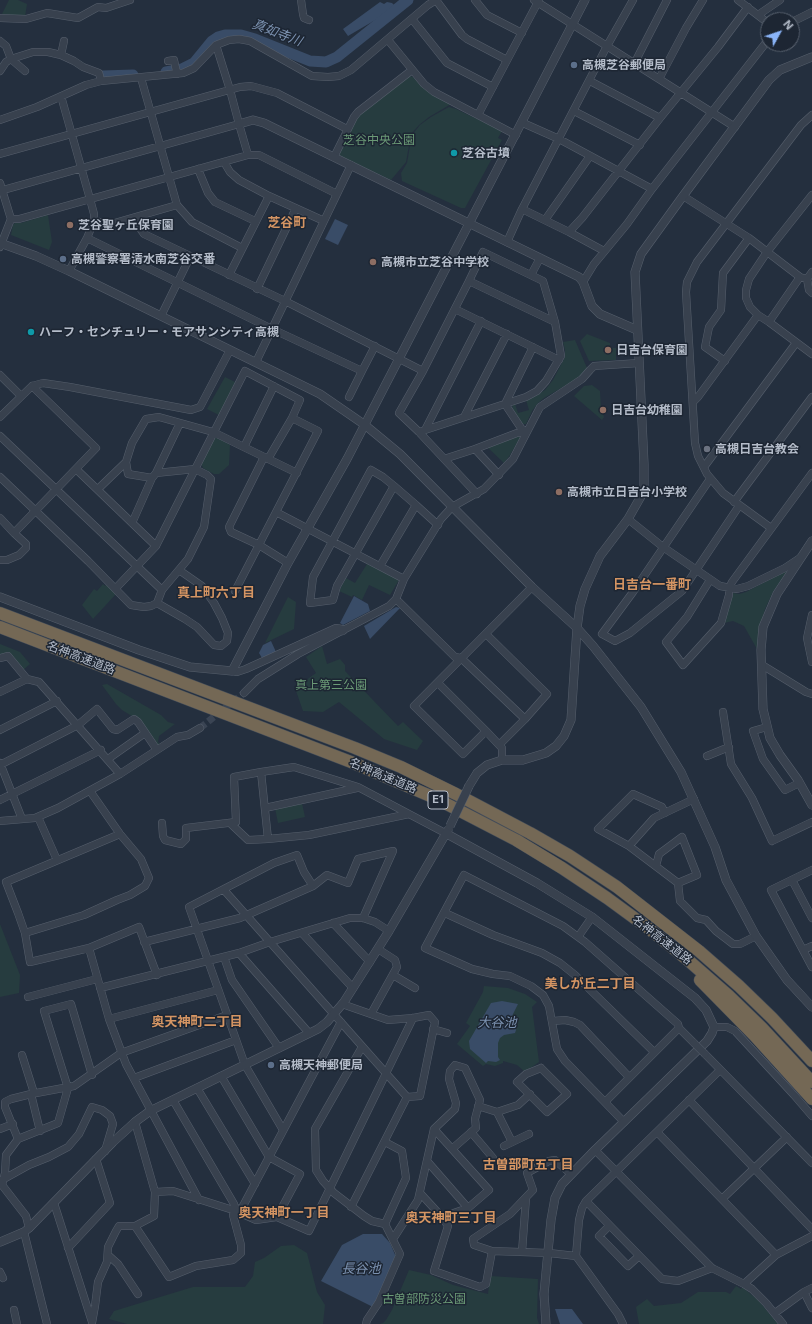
<!DOCTYPE html>
<meta charset="utf-8">
<style>
body{margin:0}
#map{position:relative;width:812px;height:1324px;overflow:hidden;background:#242f3e;font-family:Inter,sans-serif}
canvas{display:block}
.north{position:absolute;left:760px;top:12px;width:40px;height:40px;box-sizing:border-box;background:#1d2633;border:1px solid #59626f;border-radius:50%;rotate:50deg;font-size:11px;font-weight:700;line-height:16px;text-align:center;color:#b4bcc9}
.north::after{content:'';display:block;margin:auto;width:14px;height:18px;background:#8ab4f8;clip-path:polygon(50% 0,100% 100%,50% 72%,0 100%)}
</style>
<div id="map">
<canvas width="812" height="1324"></canvas>
<div class="north">N</div>
</div>
<script>
const ctx = document.querySelector('canvas').getContext('2d');
ctx.lineJoin = 'round';
function fill(path, color) { ctx.fillStyle = color; ctx.fill(path, 'evenodd'); }
const poly = rows => new Path2D(rows.map(r => 'M' + r).join(''));
function stroke(path, color, width, dash) { ctx.strokeStyle = color; ctx.lineWidth = width; ctx.lineCap = dash ? 'butt' : 'round'; ctx.setLineDash(dash || []); ctx.stroke(path); }
function label(font, color, halo, rows, align = 'center') {
  ctx.font = font + ' Inter,"Noto Sans JP",sans-serif'; ctx.lineWidth = 3; ctx.setLineDash([]); ctx.textBaseline = 'middle'; ctx.strokeStyle = halo; ctx.fillStyle = color; for (const [text, x, y, turn = 0] of rows) {
    ctx.save(); ctx.translate(x, y); ctx.rotate((+turn || 0) * Math.PI / 180); ctx.textAlign = isNaN(turn) ? turn : align; if (halo) ctx.strokeText(text, 0, 0); ctx.fillText(text, 0, 0); ctx.restore();
  }
}
fill(poly([
 [9,0,18,0,27,4,25,17,1,16],
 [409,76,413,77,422,87,451,104,429,117,419,125,411,134,406,162,391,180,340,156,339,153,355,121,363,112],
 [449,107,456,109,502,131,498,138,502,140,465,208,461,208,402,181,401,173,407,163,412,135,420,125,431,117],
 [48,215,52,242,49,250,11,235,13,225,15,223,21,223],
 [587,334,610,343,610,348,616,348,616,360,589,361,580,341],
 [575,340,587,368,577,379,544,398,538,403,532,411,526,424,523,424,512,409,513,404,515,404,518,413,529,410,526,400,536,396,545,390,553,380,565,357,565,350,563,342],
 [225,377,235,382,219,415,207,409],
 [592,385,600,391,601,408,604,417,602,420,574,396,584,386],
 [520,435,521,436,510,455,504,463,486,446],
 [217,437,230,445,229,465,219,474,214,474,203,468,201,463,213,438],
 [367,564,399,580,390,595,369,585,362,600,353,595,352,597,339,591,346,578,355,583],
 [788,570,773,592,765,609,762,620,759,650,757,649,744,626,733,621,724,623,731,595,733,593,739,594,746,592],
 [103,584,105,586,107,584,116,594,93,619,82,605,94,589,97,591],
 [288,597,296,602,294,629,265,643],
 [0,644,20,652,30,664,23,670,10,654,0,654],
 [322,646,327,664,340,659,345,665,345,671,398,726,403,722,423,741,417,750,384,739,339,702,323,712,303,711,295,688,316,673,306,657],
 [107,684,161,715,168,722,175,724,159,736,158,742,160,744,158,745,156,745,140,721,122,710,116,704,102,685],
 [302,803,305,817,278,823,275,808],
 [0,924,20,975,19,993,0,997],
 [484,986,508,988,525,994,537,1002,532,1007,539,1062,525,1072,517,1065,503,1061,503,1063,495,1066,486,1064,483,1066,457,1044,470,1026,466,1023,483,992],
 [294,1245,307,1253,317,1292,325,1305,323,1324,127,1324,109,1319,114,1311,193,1287,245,1287,253,1276,255,1262,264,1258,281,1246],
 [409,1270,431,1275,453,1285,488,1294,490,1276,538,1279,537,1318,539,1324,380,1324,383,1323,386,1320,392,1310],
 [736,1286,741,1289,742,1287,758,1300,778,1324,639,1324,636,1307,647,1299,654,1306,681,1303,698,1292,726,1292,730,1294]
]), '#263c3f');
fill(poly([
 [380,2,384,4,387,2,392,3,394,5,377,19,348,36,343,29],
 [335,219,348,225,338,245,325,239],
 [354,596,368,604,370,611,343,625,340,623],
 [396,607,400,608,370,639,364,626],
 [271,641,276,652,262,658,259,653,263,645],
 [502,1001,518,1004,511,1018,516,1030,515,1033,504,1035,500,1038,498,1043,498,1057,500,1060,496,1062,488,1061,486,1063,470,1049,469,1041,491,1003],
 [363,1234,382,1234,390,1243,396,1257,373,1307,321,1281,342,1245],
 [555,1309,572,1309,583,1324,560,1324]
]), '#394c67');
stroke(poly([
 [166,72,182,69,194,63,212,41,218,37,225,35,241,35,255,39,310,61,326,62,337,57,408,0],
 [103,76,133,75]
]), '#394c67', 11);
stroke(poly([
 [200,728,244,693]
]), '#3a4453', 7, [7, 3.5]);
const minor = poly([
 [301,0,303,14,304,18,309,20],
 [436,0,462,35,467,39,507,60],
 [475,0,487,15,522,33],
 [534,0,735,127],
 [738,0,768,23],
 [758,15,780,0],
 [0,18,26,19,47,13,78,18,98,7,106,8,130,0],
 [412,19,447,63,493,87],
 [792,22,812,12],
 [388,40,424,84,434,92,516,135],
 [0,41,6,46,11,59,25,71],
 [216,45,230,90,239,124,248,155],
 [61,55,64,41],
 [168,61,174,60,177,74],
 [634,64,667,0],
 [0,71,6,62,11,59,33,52,48,52,61,55,74,61,83,67,99,73,101,81],
 [141,78,177,205,192,222,242,248],
 [659,79,686,28,703,0],
 [590,81,660,118],
 [61,96,90,199,94,214,94,221,87,238,69,271],
 [574,111,640,145],
 [478,115,539,0],
 [0,120,37,107,86,85,101,81,183,73,194,68,216,45,229,40,239,39,250,41,312,76,328,77,339,76,351,70,428,5,436,0],
 [523,123,559,139,652,189],
 [0,154,240,87,251,86,277,93,347,129],
 [334,157,354,117,358,112,412,70],
 [224,162,230,172,239,180,269,196,324,221],
 [198,169,208,193,215,202,255,221],
 [0,183,11,219,19,219,248,155,259,155,337,194],
 [0,191,239,124],
 [812,195,767,252,749,279,746,290,746,298,750,307,758,315,769,322,812,354],
 [683,196,749,238,800,277,807,279],
 [522,209,569,232,582,218,660,118,718,47,748,7],
 [136,217,139,227,144,234,285,301,423,371],
 [545,220,590,156],
 [94,221,111,224,177,205],
 [569,232,604,251],
 [87,238,272,329,362,371,375,346],
 [507,242,522,209,607,46,633,0],
 [0,247,11,219],
 [812,272,807,279,809,290,812,293],
 [229,275,269,196],
 [531,275,540,258],
 [469,281,555,322],
 [583,282,594,264,627,224,652,189,768,40],
 [257,289,296,208],
 [455,309,559,360],
 [161,316,190,257],
 [769,322,800,277],
 [725,361,705,347,709,327,721,310,723,273,749,238],
 [256,362,351,165],
 [0,375,21,396],
 [349,397,362,371],
 [693,402,698,397,758,315],
 [505,404,533,347],
 [505,404,521,428,526,432],
 [0,417,32,386,43,383,70,387,191,410,200,407,230,350],
 [464,417,507,334],
 [425,430,481,321],
 [419,432,526,397,537,391,546,381,561,356,555,322,543,281,483,252,469,281,423,371,399,413,419,432,477,494],
 [0,436,162,590,157,603,151,606,144,607,131,605,88,561,0,477],
 [244,447,274,386],
 [475,449,517,433,526,432],
 [264,457,229,527,231,532,259,545,288,563],
 [268,459,292,418],
 [444,459,475,449,499,475],
 [126,462,128,474,152,478,156,473,195,469,207,475,211,479,204,527,188,559,162,590],
 [704,467,796,343],
 [76,469,156,546],
 [371,470,383,477,394,486,337,586,333,600,310,603,313,577,371,470],
 [156,473,180,423],
 [710,479,633,592,602,634,615,641,630,633,682,591,739,506],
 [98,489,126,462,132,443,146,419,159,417,213,432,297,473],
 [734,502,812,397],
 [416,505,438,525],
 [0,518,14,533,96,448,32,386],
 [628,519,663,547,720,586,737,589,748,586,785,568,800,558],
 [132,523,152,478],
 [771,528,723,493,707,474,698,456,695,443,686,292,687,282,697,262,801,125,812,115],
 [0,560,7,560,19,555,26,548,26,544,14,533],
 [380,566,416,505,394,486],
 [710,580,687,617,666,642,683,665,721,623,729,595,729,588,732,582,812,473],
 [116,588,156,546,245,371,300,400,292,418,318,431,276,512,404,579],
 [235,591,276,512],
 [396,599,455,657,461,658,525,719,500,744],
 [157,603,185,619,197,627,214,645,221,646,227,641,228,633,222,618,214,603,202,586,179,570],
 [812,615,807,638,812,662],
 [486,634,547,694,525,719],
 [0,658,8,656,27,679,39,682,120,774],
 [762,665,806,692,812,694],
 [232,671,237,672,246,669,336,628,342,629,343,631],
 [438,683,486,731],
 [0,692,27,679],
 [244,693,258,679,298,654,389,606,396,599,404,579,441,519,452,507,484,489,513,459,540,407,582,379,590,370,594,366,639,363],
 [723,712,731,764,752,798,772,841,812,822],
 [767,727,753,731,763,759,785,790,799,783],
 [0,730,57,701],
 [707,756,729,747],
 [108,759,145,733],
 [502,760,502,748,486,731,463,754,414,706,532,587],
 [0,763,22,819],
 [0,765,78,725,97,709,113,729,117,730,134,719,138,722,157,750],
 [0,800,101,750],
 [265,808,357,788],
 [665,813,662,807,633,794,598,829,629,846,678,883,680,901,697,918,706,920,716,931,733,944,740,944,756,936],
 [409,814,447,834],
 [38,817,57,860],
 [0,821,35,818,58,808,120,774,177,737,188,735,200,728],
 [162,823,163,836,165,840,181,844,186,839,186,828,236,822,234,777,261,772,294,767,358,787,409,814,309,835,268,839,261,772],
 [230,823,248,840,268,839],
 [120,834,6,882,18,913,25,933,30,962,89,948,139,927,157,975],
 [629,846,654,818,694,799],
 [656,866,659,854,682,837,697,875,678,883],
 [812,870,771,890,812,967],
 [792,880,812,918],
 [224,890,407,1097],
 [445,913,493,935,542,953,560,963,575,975,654,1052],
 [333,923,370,962],
 [25,933,84,915,117,900,130,895,145,886,149,878,141,859,120,834,90,791],
 [302,933,353,988],
 [578,937,592,917],
 [144,942,240,918,313,886,327,875,348,883,358,859,393,851,363,918],
 [89,948,109,1019,126,1064,199,1200],
 [803,950,812,946],
 [239,953,309,1033],
 [224,957,232,980,279,1048],
 [393,975,415,988],
 [100,988,239,953,270,942,350,918,363,918,375,922,389,931],
 [28,997,97,979],
 [342,1004,388,1020,413,1018,429,1015,435,1022,420,1096,407,1097],
 [371,1014,397,967,395,960,378,949],
 [109,1019,218,990],
 [553,1021,565,1020,574,1022,580,1025,629,1077],
 [714,1027,727,1027,735,1031,794,1095,812,1116],
 [433,1029,447,1033],
 [362,1047,315,1129,316,1170,323,1181,334,1193,364,1216,372,1221,385,1224,400,1254,379,1302,367,1320,366,1324],
 [705,1054,812,1163],
 [22,1055,34,1093],
 [541,1068,567,1094,547,1112,517,1082,526,1074,541,1068],
 [221,1076,269,1157,300,1174,277,1217],
 [134,1078,236,1040],
 [197,1088,255,1184],
 [31,1094,40,1131],
 [173,1100,234,1204,236,1211],
 [689,1100,812,1229],
 [605,1102,679,1028],
 [478,1106,497,1112,518,1105,530,1094],
 [497,1112,512,1142],
 [624,1122,565,1061,557,1049,549,1006,543,995,531,986,510,976,493,974,472,969,425,948,464,875,563,926,585,942,678,1024,679,1028,694,1043],
 [0,1129,13,1124],
 [434,1129,489,1190,468,1208,442,1217],
 [283,1130,245,1065,189,907,274,863,297,855,304,872,313,886],
 [471,1132,493,1158,489,1164],
 [657,1132,776,1255],
 [18,1139,58,1123,68,1088,44,1011,71,1004,92,1075],
 [385,1142,402,1151,406,1178,385,1224],
 [504,1146,529,1134],
 [595,1150,712,1268,744,1284,752,1289,766,1303,783,1324],
 [427,1161,468,1208],
 [571,1174,555,1160,549,1161,527,1173,533,1190,510,1214,473,1239,474,1245,492,1251,549,1253,576,1256,579,1220,582,1208,586,1201,720,1070],
 [2,1180,29,1165,49,1157,68,1147,79,1134,92,1107,102,1110,110,1116,113,1124,105,1151],
 [155,1192,173,1191,236,1211,256,1220,277,1217,309,1231,413,1018],
 [420,1193,442,1217,448,1226,434,1271,480,1287,486,1284,492,1251],
 [722,1199,787,1137],
 [586,1201,662,1279,678,1281,712,1268],
 [54,1203,92,1322],
 [351,1207,407,1097],
 [135,1226,169,1277,196,1266,233,1260,241,1253,241,1245,233,1215,243,1206,341,1022],
 [609,1226,599,1236,628,1266,639,1256],
 [29,1228,26,1216,2,1185,5,1173,6,1155,18,1139,5,1107,5,1102,11,1099,31,1094,74,1086,121,1053,227,1015],
 [24,1232,47,1324],
 [393,1239,418,1200,434,1129,455,1109,456,1103,449,1079,450,1071,455,1065,465,1068,480,1100,475,1119,476,1128,452,1149],
 [68,1248,110,1203,96,1159],
 [522,1252,526,1198],
 [108,1255,118,1264,138,1294],
 [576,1256,618,1314,623,1324],
 [0,1272,3,1278],
 [744,1284,776,1255,812,1236],
 [804,1292,812,1308],
 [14,1310,17,1324],
 [775,1313,804,1292,812,1288],
 [92,1323,95,1306,98,1282,107,1262,108,1247,116,1231,119,1226,135,1226,154,1216,155,1192,135,1122]
]);
const tertiary = poly([
 [239,124,253,120,264,123,579,277,583,282,592,306,600,314,637,330],
 [0,243,36,256,69,271,320,394,365,425,400,454,532,587,577,628,593,646,641,707,681,772,715,847,726,880,756,936,787,980,812,1007],
 [812,541,777,594,763,627,761,650,763,709,770,738,780,755,798,780,812,805],
 [0,597,139,650,190,667,232,671,288,563,347,459,585,0],
 [469,786,477,773,487,765,502,760,523,760,546,753,556,746,564,736,571,720,577,628,580,606,585,589,600,556,628,519,644,491,644,464,635,272,641,254,683,196,769,80,780,70,812,57],
 [447,834,537,883,592,917,695,998,706,1010,714,1027,712,1033,707,1041,595,1150,562,1184,555,1198,551,1220,544,1294,546,1324],
 [0,1242,24,1232,29,1228,113,1142,135,1122,150,1111,318,1029,327,1022,344,1002,389,931,448,830]
]);
const motorway = poly([
 [0,613,355,748,401,767,456,794,530,833,570,856,617,887,699,951,739,986,772,1018,812,1061],
 [0,627,351,762,435,798,516,840,562,868,607,898,648,928,689,961,729,996,762,1028,812,1082],
 [700,980,754,1035,812,1099]
]);
stroke(minor, '#565f6c', 8);
stroke(tertiary, '#565f6c', 9);
stroke(motorway, '#434c59', 13);
stroke(minor, '#38414e', 7);
stroke(tertiary, '#38414e', 8);
stroke(motorway, '#746855', 12);
const minorBridge = poly([
 [694,1043,705,1054]
]);
const tertiaryBridge = poly([
 [450,826,469,786]
]);
stroke(minorBridge, '#565f6c', 8, []);
stroke(tertiaryBridge, '#565f6c', 9, []);
stroke(minorBridge, '#38414e', 7);
stroke(tertiaryBridge, '#38414e', 8);
for (const [x, y, r, color] of [
 [574,65,4,"#5c6f8a"],
 [454,153,4,"#0f9aa8"],
 [70,225,4,"#8d6e63"],
 [63,259,4,"#5c6f8a"],
 [373,262,4,"#8d6e63"],
 [31,332,4,"#0f9aa8"],
 [608,350,4,"#8d6e63"],
 [603,410,4,"#8d6e63"],
 [707,449,4,"#6b7280"],
 [559,492,4,"#8d6e63"],
 [271,1065,4,"#5c6f8a"]
]) { const dot = new Path2D(); dot.arc(x, y, r, 0, 2 * Math.PI); ctx.fillStyle = color; ctx.fill(dot); stroke(dot, '#1d2633', 1.5); }
for (const [x, y, w] of [
 [438,800,20]
]) { const box = new Path2D(); box.roundRect(x - w / 2, y - 9, w, 18, 3); ctx.fillStyle = '#1d2633'; ctx.fill(box); stroke(box, '#b4bcc9', 1); }
label('bold 11px', '#b4bcc9', null, [
 ["E1",438,800]
]);
label('bold 12px', '#b4bcc9', '#1d2633', [
 ["高槻芝谷郵便局",582,65],
 ["芝谷古墳",462,153],
 ["芝谷聖ヶ丘保育園",78,225],
 ["高槻警察署清水南芝谷交番",71,259],
 ["高槻市立芝谷中学校",381,262],
 ["ハーフ・センチュリー・モアサンシティ高槻",39,332],
 ["日吉台保育園",616,350],
 ["日吉台幼稚園",611,410],
 ["高槻日吉台教会",715,449],
 ["高槻市立日吉台小学校",567,492],
 ["高槻天神郵便局",279,1065]
], 'left');
label('12px', '#6b9a76', '#1d2633', [
 ["芝谷中央公園",379,140],
 ["真上第三公園",331,685],
 ["古曽部防災公園",424,1299]
]);
label('12px', '#b4bcc9', '#1d2633', [
 ["名神高速道路",81,658,21],
 ["名神高速道路",383,776,23],
 ["名神高速道路",662,940,38]
]);
label('italic 13px', '#7c92b1', '#1d2633', [
 ["真如寺川",277,33,21],
 ["大谷池",497,1023],
 ["長谷池",361,1269]
]);
label('bold 13px', '#d59563', '#1d2633', [
 ["芝谷町",287,223],
 ["日吉台一番町",652,585],
 ["真上町六丁目",216,593],
 ["美しが丘二丁目",590,984],
 ["奥天神町二丁目",197,1022],
 ["古曽部町五丁目",528,1165],
 ["奥天神町一丁目",284,1213],
 ["奥天神町三丁目",451,1218]
]);
</script>
